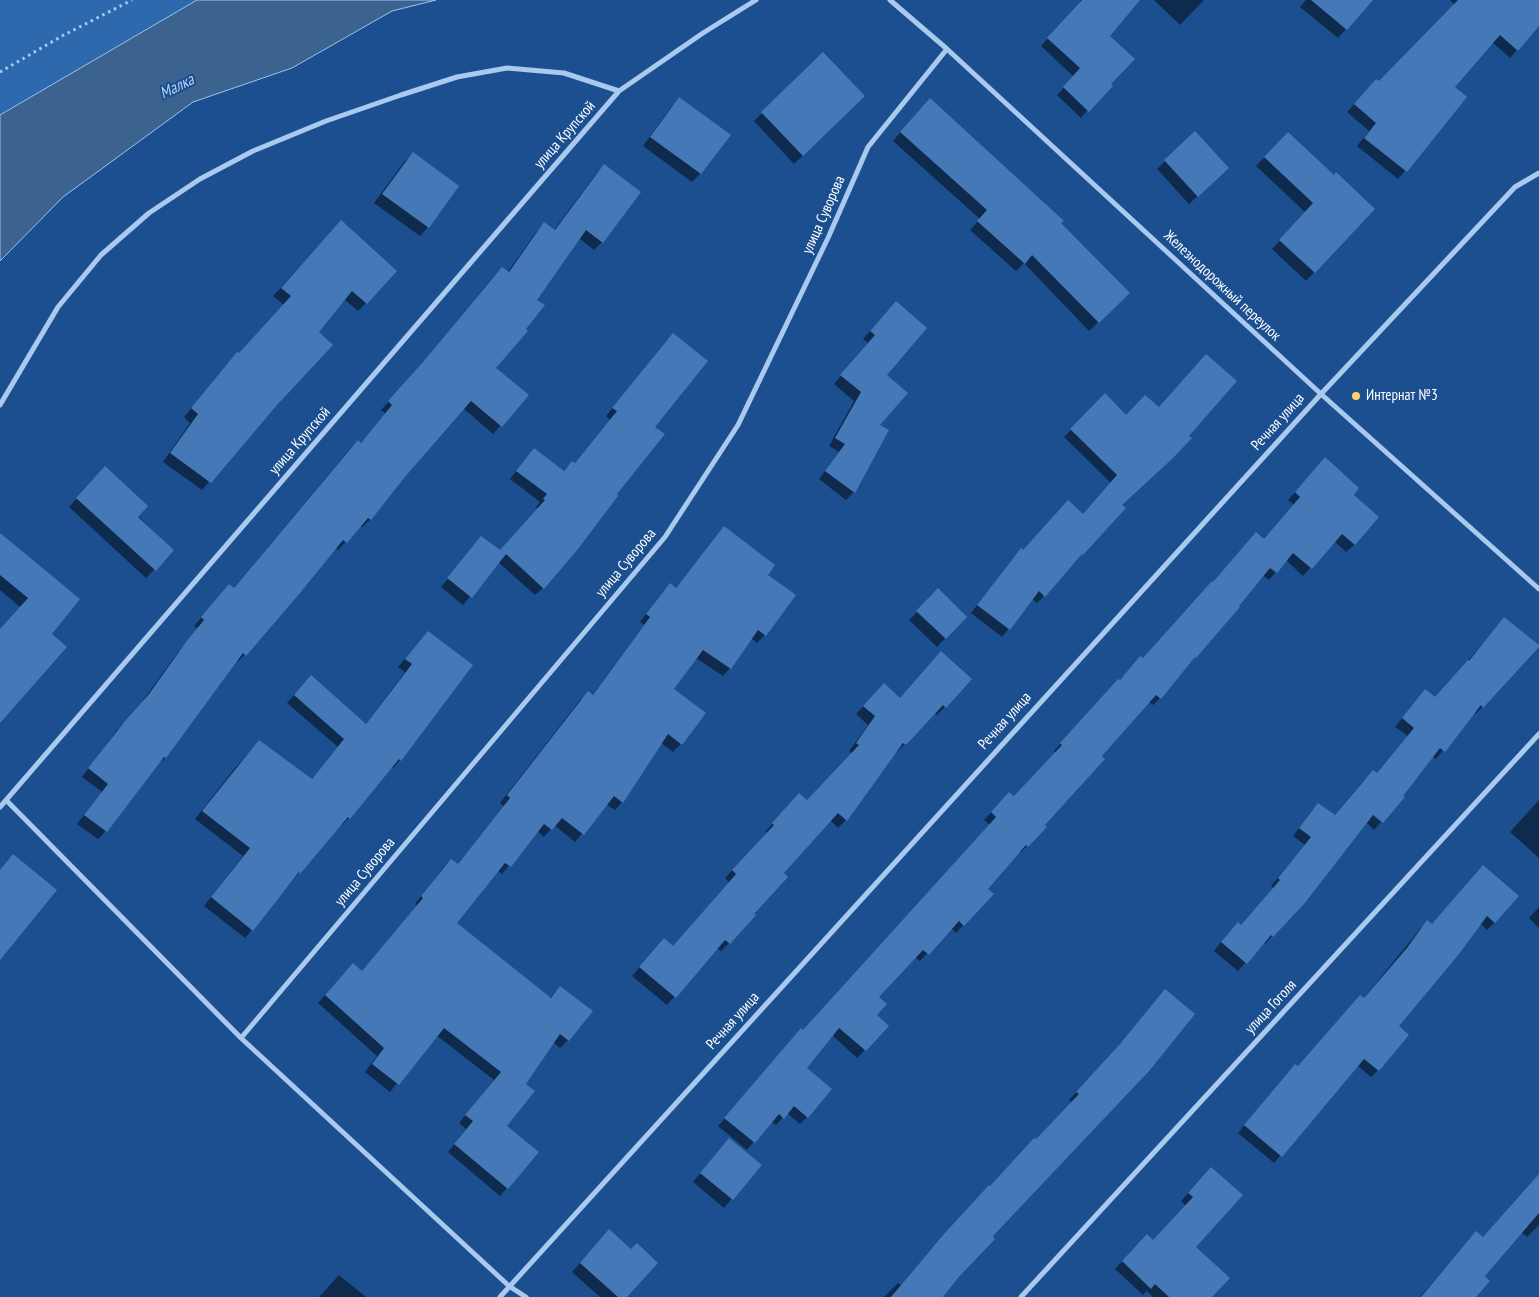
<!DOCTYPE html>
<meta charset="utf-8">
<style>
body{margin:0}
canvas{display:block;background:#1b4f8f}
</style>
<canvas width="1539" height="1297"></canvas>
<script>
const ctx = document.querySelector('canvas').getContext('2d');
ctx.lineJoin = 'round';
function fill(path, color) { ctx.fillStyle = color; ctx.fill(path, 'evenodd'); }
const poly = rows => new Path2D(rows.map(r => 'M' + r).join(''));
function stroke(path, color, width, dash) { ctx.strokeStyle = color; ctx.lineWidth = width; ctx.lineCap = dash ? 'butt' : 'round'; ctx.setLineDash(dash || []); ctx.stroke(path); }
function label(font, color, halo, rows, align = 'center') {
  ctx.font = font + ' "PT Sans Narrow",sans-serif'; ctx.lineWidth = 4; ctx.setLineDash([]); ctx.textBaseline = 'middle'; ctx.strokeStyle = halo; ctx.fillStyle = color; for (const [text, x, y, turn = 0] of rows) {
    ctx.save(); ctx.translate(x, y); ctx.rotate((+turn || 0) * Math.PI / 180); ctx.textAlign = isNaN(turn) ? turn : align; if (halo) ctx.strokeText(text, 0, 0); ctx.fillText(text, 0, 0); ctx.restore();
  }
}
fill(poly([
 [0,0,197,0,0,115]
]), '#2e69ad');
const water = poly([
 [197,0,436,0,392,11,292,68,193,102,63,197,0,261,0,115,197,0]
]);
fill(water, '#3c6290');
stroke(water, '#9cc4f0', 1);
fill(poly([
 [1080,0,1139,0,1108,36,1109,84,1081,118,1057,95,1074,77,1041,46,1081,1],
 [1154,0,1204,0,1180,25],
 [1306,0,1358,0,1365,8,1338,38,1300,7],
 [1450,0,1539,0,1539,27,1537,27,1510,58,1492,42,1453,87,1465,97,1398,179,1357,146,1369,131,1347,112,1369,88,1379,83,1455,5],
 [823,54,863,96,794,164,754,121],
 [679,99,729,135,700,174,692,182,643,146,671,107],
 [921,108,1060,223,1128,293,1089,331,1024,263,1016,271,970,230,980,219,893,141],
 [1279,142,1333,177,1373,209,1306,281,1272,249,1306,213,1256,166],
 [413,154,428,227,420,236,374,203,404,162],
 [1165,161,1219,176,1189,204,1157,169],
 [604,166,602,242,594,250,579,238,535,300,494,368,527,396,493,434,463,408,403,477,370,520,362,527,360,526,338,550,336,548,245,655,237,662,235,661,165,758,157,765,106,831,98,839,77,824,102,792,82,777,117,730,141,703,179,651,198,629,194,626,222,594,233,589,350,449,358,442,360,444,386,414,381,410,416,371,494,276,502,269,507,273,537,231,544,223,554,230,596,174],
 [333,230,366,303,358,311,344,299,317,332,276,404,202,490,163,462,190,423,184,417,229,362,239,355,284,305,273,296],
 [888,310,885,375,878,426,888,431,854,492,846,500,819,479,839,452,829,446,854,401,834,384,868,343,863,339],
 [666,342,653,427,543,588,535,595,498,562,463,605,441,587,481,538,500,551,538,509,536,507,540,502,510,479,527,457,563,471,572,462,574,464,610,420,606,416],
 [1105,395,1126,417,1188,436,1121,505,1082,554,1044,596,1037,603,1032,599,1002,637,971,613,1014,557,1083,515,1111,483,1064,437],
 [1318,466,1378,517,1354,545,1346,552,1334,541,1303,576,1286,560,1269,580,1262,575,1160,698,1153,705,1149,702,1100,756,1043,825,1027,846,1020,853,1019,852,986,889,992,894,956,933,951,928,920,961,915,957,877,997,875,1016,887,1026,865,1050,857,1058,832,1035,805,1068,807,1117,800,1124,787,1113,776,1125,771,1121,747,1150,718,1126,794,1038,803,1032,990,825,984,820,1002,801,1014,798,1056,753,1054,751,1110,688,1142,660,1213,583,1256,533,1264,540,1294,505,1288,500],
 [97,476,173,550,146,578,69,507],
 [724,527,766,575,765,635,757,643,751,638,730,668,723,676,696,658,673,690,681,744,673,752,661,743,622,802,615,810,606,804,575,842,554,825,544,837,537,831,502,874,497,870,456,923,550,998,560,987,568,1040,560,1048,553,1042,525,1084,505,1126,507,1188,500,1196,448,1152,466,1129,459,1123,494,1080,436,1035,390,1092,365,1072,377,1056,318,1003,345,972,362,972,417,906,415,904,443,868,451,860,457,865,504,806,500,803,580,700,588,693,592,696,644,625,640,622,662,593,670,585,675,589],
 [0,534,50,634,0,722,0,630,20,607,0,590],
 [938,590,965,617,937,647,909,620],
 [1504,619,1483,707,1475,714,1473,713,1436,759,1432,756,1402,796,1403,797,1374,830,1366,822,1272,936,1265,944,1263,942,1238,971,1214,951,1230,931,1240,926,1274,889,1271,886,1305,845,1293,836,1311,812,1319,804,1334,816,1365,779,1376,774,1408,736,1395,727,1418,699,1435,699],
 [428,632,400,760,393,768,391,767,349,818,341,826,340,824,245,938,204,906,243,856,195,819,235,768,259,742,311,780,338,747,287,703,303,685,365,725,405,672,398,667],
 [933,661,945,707,937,715,934,712,905,744,897,752,896,751,846,820,838,828,830,820,782,873,729,943,721,951,717,948,667,1005,632,976,656,948,673,947,729,882,725,878,767,833,765,832,792,803,806,801,852,754,849,751,868,725,856,714,876,693,900,699],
 [1539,800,1539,858,1510,832],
 [1483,867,1495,922,1487,930,1480,923,1397,1026,1378,1070,1371,1077,1357,1065,1274,1163,1238,1133,1288,1072,1298,1068,1363,999,1420,929,1427,922,1432,925],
 [1539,907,1539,928,1529,918],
 [1165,991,991,1236,941,1297,884,1297,898,1283,901,1285,937,1243,982,1194,1072,1102,1069,1100,1113,1053],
 [721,1148,760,1165,724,1208,693,1182],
 [1204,1176,1195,1247,1204,1297,1153,1297,1147,1291,1143,1295,1115,1269,1139,1243,1153,1242,1186,1206,1181,1201],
 [1539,1194,1539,1225,1527,1237,1521,1232,1483,1276,1474,1297,1420,1297,1469,1240,1483,1238],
 [601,1240,631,1250,626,1297,600,1297,572,1272],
 [339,1275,366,1297,319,1297]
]), '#0007');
fill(poly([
 [1082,0,1140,0,1110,36,1135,59,1111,84,1113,86,1089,112,1063,87,1080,68,1047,38],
 [1311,0,1373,0,1347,30],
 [1458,0,1539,0,1539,26,1518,51,1500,35,1455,87,1467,97,1407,172,1364,138,1376,123,1354,104,1376,79,1379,81],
 [823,52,865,96,803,156,761,112],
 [679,97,731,135,701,174,650,137],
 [930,98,1064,221,1061,223,1130,293,1099,323,1032,255,1025,264,977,221,987,210,900,132],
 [1195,131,1229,168,1198,197,1164,160],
 [1288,132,1334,175,1336,172,1375,209,1315,273,1279,240,1313,203,1264,157],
 [413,152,459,186,429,228,382,194],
 [604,164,641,192,603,243,586,230,537,300,545,305,526,329,528,331,496,368,529,395,502,427,471,401,404,478,371,520,368,518,347,543,343,540,300,593,246,656,243,653,166,758,164,757,107,832,84,815,108,784,88,768,125,721,149,694,186,642,204,620,201,617,229,584,234,588,358,440,361,443,392,405,388,401,423,362,502,267,509,272,544,222,555,230],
 [341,220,397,271,367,304,352,291,319,332,333,345,277,405,211,483,170,453,198,414,191,408,237,352,239,353,291,296,281,288],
 [896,301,927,328,887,375,908,393,880,425,889,430,855,493,825,471,845,444,835,438,861,392,840,375,875,335,870,331],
 [673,333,708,361,655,427,665,434,617,494,618,496,578,549,544,589,506,554,472,598,447,578,481,536,503,552,500,550,545,500,543,499,547,494,516,471,534,448,564,471,572,461,575,463,617,411,612,408],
 [1206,354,1237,381,1189,436,1192,438,1172,459,1122,505,1126,508,1083,555,1082,554,1045,597,1039,591,1010,630,977,605,1021,548,1023,550,1068,500,1083,514,1117,475,1070,429,1105,393,1126,415,1145,395,1159,407],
 [1325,457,1359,488,1354,495,1379,517,1355,545,1342,534,1312,569,1293,553,1277,573,1270,568,1239,606,1240,607,1196,658,1195,657,1161,699,1156,695,1102,756,1105,759,1045,825,1047,827,1028,847,1026,845,988,889,994,894,964,926,959,921,929,955,923,950,879,997,887,1004,877,1015,889,1026,866,1051,839,1028,807,1068,832,1089,808,1118,794,1106,784,1119,779,1114,755,1143,724,1118,801,1028,803,1030,996,817,991,812,1009,792,1014,796,1062,745,1060,743,1118,679,1120,680,1140,656,1143,658,1212,581,1213,582,1256,532,1264,539,1300,497,1295,492],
 [105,466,148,506,138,517,174,550,156,571,76,498],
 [724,526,775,565,768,575,796,595,766,636,758,630,731,669,703,650,674,689,706,713,682,745,668,734,623,803,614,796,584,835,562,818,552,830,544,824,511,867,505,863,457,923,551,998,560,986,593,1011,569,1041,560,1034,526,1084,535,1091,507,1126,539,1152,508,1189,454,1144,473,1121,465,1115,501,1072,444,1028,399,1085,372,1064,384,1048,325,995,353,963,362,971,423,898,421,896,451,859,458,864,510,798,507,795,588,691,593,695,650,617,646,614,670,583,676,588],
 [0,533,80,599,52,634,67,647,0,723,0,629,28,598,0,575],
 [938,588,967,617,946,639,916,611],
 [1504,617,1539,645,1539,647,1483,708,1481,705,1445,752,1440,748,1403,796,1405,797,1383,823,1373,815,1304,904,1273,937,1271,935,1247,964,1221,942,1238,922,1241,925,1280,880,1278,878,1311,837,1299,828,1318,803,1335,815,1373,770,1377,773,1414,728,1402,718,1425,689,1435,697,1468,660,1469,661],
 [428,631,473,665,401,761,399,759,350,819,348,817,300,874,299,872,253,931,211,897,250,848,202,811,259,740,312,779,344,739,294,695,311,675,366,724,412,664,405,659],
 [941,651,972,679,946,708,943,705,906,745,903,743,847,821,838,813,784,873,788,877,754,914,756,915,730,944,725,940,676,998,639,967,664,938,673,946,736,874,732,870,774,825,772,823,799,793,807,800,859,745,856,743,875,716,863,706,884,683,900,698],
 [13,854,57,890,0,960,0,870],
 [1483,865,1519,896,1495,923,1487,916,1459,954,1399,1026,1409,1035,1379,1071,1364,1059,1282,1157,1244,1125,1295,1064,1298,1066,1360,995,1364,998,1407,948,1427,920,1432,924],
 [1165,989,1195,1014,1150,1070,993,1236,995,1239,957,1279,943,1297,891,1297,944,1234,989,1185,990,1186,1034,1138,1036,1139,1079,1094,1076,1092,1120,1044],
 [729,1138,762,1165,733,1200,700,1173],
 [1211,1167,1243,1195,1196,1247,1230,1278,1212,1297,1169,1297,1155,1284,1151,1289,1122,1261,1147,1234,1153,1240,1193,1197,1188,1193],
 [1539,1174,1539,1213,1485,1276,1490,1281,1476,1297,1421,1297,1476,1231,1483,1237],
 [609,1229,631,1249,637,1243,658,1263,627,1297,618,1297,580,1263]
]), '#4478b7');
stroke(poly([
 [0,72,62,36,132,0]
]), '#a9c9ee', 3, [2.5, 4]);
stroke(poly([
 [890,0,947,49,1321,394,1539,589],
 [0,405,58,307,101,255,149,213,200,179,253,151,326,121,401,95,457,77,507,68,564,73,619,91],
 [6,800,241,1038,509,1286,526,1297],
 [0,807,619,91,703,33,756,0],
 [241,1038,665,537,738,425,828,238,868,147,947,49],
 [500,1297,1321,394,1515,187,1539,173],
 [1021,1297,1539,734]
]), '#a9c9ee', 5);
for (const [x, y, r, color] of [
 [1356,396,5,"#ffd166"]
]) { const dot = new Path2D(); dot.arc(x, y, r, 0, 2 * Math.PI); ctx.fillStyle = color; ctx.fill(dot); stroke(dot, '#1b4f8f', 2); }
label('15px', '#fff', '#1b4f8f', [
 ["улица Крупской",565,135,-49],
 ["улица Суворова",824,215,-66],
 ["Железнодорожный переулок",1222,286,43],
 ["Речная улица",1278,422,-48],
 ["улица Крупской",300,441,-49],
 ["улица Суворова",626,563,-50],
 ["Речная улица",1005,721,-48],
 ["улица Суворова",365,872,-50],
 ["улица Гоголя",1271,1007,-47],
 ["Речная улица",733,1021,-48]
]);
label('15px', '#fff', '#1b4f8f', [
 ["Интернат №3",1366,396]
], 'left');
label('italic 16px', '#b5d3f5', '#1b4f8f', [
 ["Малка",177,87,-26]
]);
</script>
